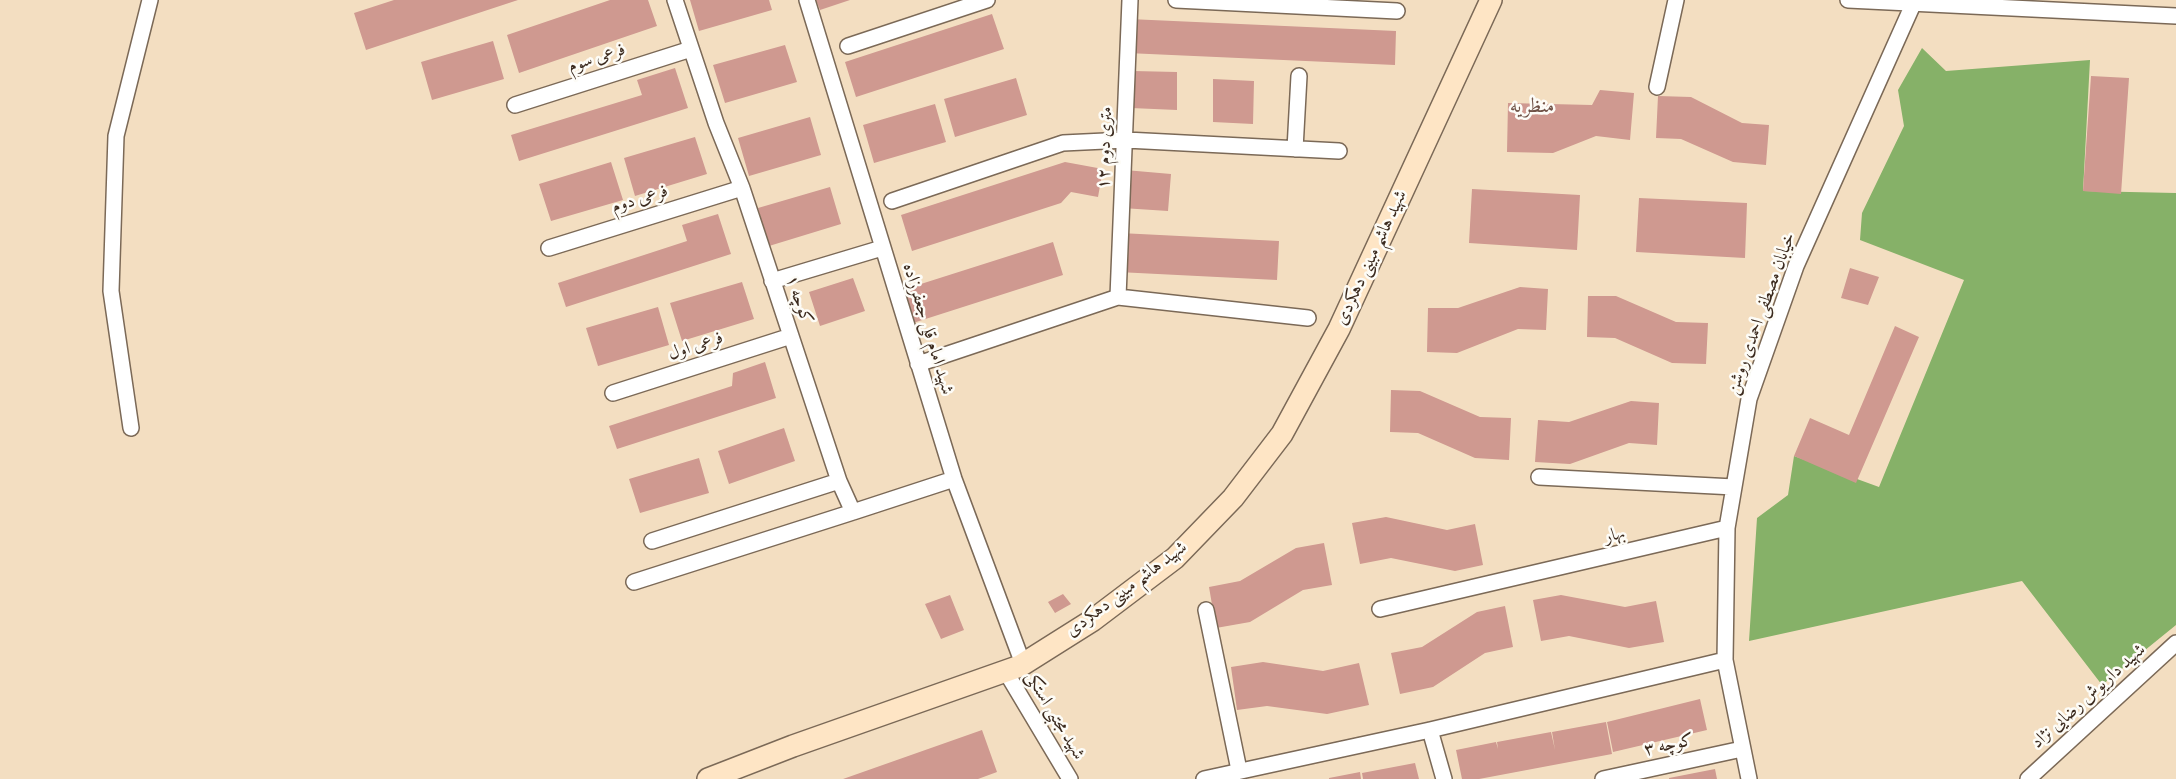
<!DOCTYPE html>
<meta charset="utf-8">
<style>
body{margin:0}
canvas{display:block;background:#f3dec1}
</style>
<canvas width="2176" height="779"></canvas>
<script>
const ctx = document.querySelector('canvas').getContext('2d');
ctx.lineJoin = 'round';
function fill(path, color) { ctx.fillStyle = color; ctx.fill(path, 'evenodd'); }
const poly = rows => new Path2D(rows.map(r => 'M' + r).join(''));
function stroke(path, color, width, dash) { ctx.strokeStyle = color; ctx.lineWidth = width; ctx.lineCap = dash ? 'butt' : 'round'; ctx.setLineDash(dash || []); ctx.stroke(path); }
function label(font, color, halo, rows, align = 'center') {
  ctx.font = font + ' "IM FELL Double Pica",Amiri,serif'; ctx.lineWidth = 5; ctx.setLineDash([]); ctx.textBaseline = 'middle'; ctx.strokeStyle = halo; ctx.fillStyle = color; for (const [text, x, y, turn = 0] of rows) {
    ctx.save(); ctx.translate(x, y); ctx.rotate((+turn || 0) * Math.PI / 180); ctx.textAlign = isNaN(turn) ? turn : align; if (halo) ctx.strokeText(text, 0, 0); ctx.fillText(text, 0, 0); ctx.restore();
  }
}
fill(poly([
 [1922,48,1946,71,2090,60,2083,191,2176,193,2176,625,2102,685,2022,581,1749,641,1757,518,1788,495,1794,456,1879,487,1964,280,1860,240,1862,213,1904,126,1898,90]
]), '#86b168');
fill(poly([
 [394,0,518,0,366,50,354,13],
 [610,0,648,0,657,26,519,73,507,35],
 [690,0,769,0,772,10,699,31],
 [816,0,850,0,820,10],
 [992,14,1004,49,856,97,845,62],
 [1129,19,1396,31,1395,65,1127,53],
 [493,41,504,79,432,100,421,62],
 [785,45,797,82,725,103,713,65],
 [675,68,688,108,519,161,511,135,642,95,637,80],
 [1133,71,1177,72,1177,110,1131,108],
 [2091,76,2129,78,2121,194,2083,191],
 [1016,78,1027,115,955,137,944,99],
 [1213,79,1254,81,1253,124,1213,122],
 [1600,90,1634,93,1630,140,1596,136,1553,153,1507,152,1508,103,1592,105],
 [1658,96,1691,97,1742,123,1769,125,1766,165,1733,162,1681,139,1656,138],
 [935,104,946,142,874,163,863,125],
 [810,117,821,155,749,176,738,138],
 [695,137,707,174,635,196,624,158],
 [611,162,623,200,551,221,539,184],
 [1065,162,1103,169,1098,197,1071,192,1061,203,912,251,901,215],
 [1125,170,1171,174,1168,211,1122,208],
 [830,187,841,224,769,246,758,208],
 [1472,189,1580,195,1577,250,1469,243],
 [1639,198,1747,203,1745,258,1636,252],
 [718,214,731,254,566,307,558,283,687,241,682,225],
 [1120,233,1279,241,1277,280,1118,272],
 [1053,242,1063,275,913,323,902,290],
 [1850,268,1879,277,1868,305,1841,298],
 [853,278,865,311,820,326,809,292],
 [742,282,754,319,682,341,670,303],
 [1520,287,1548,289,1546,330,1518,329,1457,353,1427,352,1428,308,1458,308],
 [1588,296,1616,296,1676,322,1708,323,1706,364,1672,363,1615,338,1587,337],
 [658,307,669,345,598,366,586,328],
 [1895,326,1919,337,1856,483,1794,456,1810,418,1849,435],
 [765,362,776,398,617,449,609,426,732,386,733,373],
 [1391,390,1420,391,1480,417,1511,418,1509,460,1475,458,1418,433,1390,432],
 [1631,401,1659,403,1657,445,1629,443,1570,464,1535,462,1538,420,1569,422],
 [784,428,795,461,729,484,718,451],
 [699,458,709,493,640,513,629,479],
 [1386,517,1447,530,1475,524,1483,565,1455,571,1391,558,1360,564,1352,523],
 [1324,543,1332,585,1303,590,1250,622,1216,628,1209,587,1240,581,1296,548],
 [1063,594,1071,604,1055,613,1048,602],
 [950,595,964,630,941,639,925,604],
 [1561,595,1625,607,1656,601,1664,642,1629,648,1569,636,1541,641,1533,600],
 [1505,606,1513,647,1485,653,1433,687,1400,694,1391,653,1422,647,1477,612],
 [1263,662,1323,671,1359,663,1369,705,1327,714,1267,706,1237,710,1231,667],
 [1700,699,1707,730,1613,752,1607,722],
 [1606,722,1612,754,1479,779,1462,779,1456,750,1496,742,1498,749,1497,742,1551,732,1555,750,1552,732],
 [982,730,997,772,978,779,843,779],
 [1415,763,1419,779,1363,779,1362,773],
 [1715,769,1717,779,1669,779,1669,778],
 [1360,772,1361,779,1329,779,1329,778]
]), '#cf9990');
const street = poly([
 [675,0,716,123,742,188,839,481,853,512,954,479],
 [807,0,954,479,1023,664],
 [1176,0,1397,11],
 [1848,0,2176,16],
 [848,46,987,0],
 [1657,87,1676,0],
 [515,105,691,49],
 [1295,149,1299,76],
 [892,201,1063,143,1126,140,1339,151],
 [549,248,742,188],
 [772,281,882,248],
 [1118,297,1130,0],
 [918,364,1118,297,1308,318],
 [613,393,791,336],
 [131,428,111,291,116,136,150,0],
 [1539,477,1734,487],
 [652,541,839,481],
 [634,582,853,512],
 [1380,609,1727,528],
 [1206,610,1239,770],
 [1006,672,1070,779],
 [1430,730,1444,779],
 [1204,779,1430,730,1725,660],
 [1603,779,1742,749],
 [1749,779,1725,660,1727,528,1749,399,1796,266,1915,0],
 [2028,779,2176,643]
]);
const secondary = poly([
 [708,779,793,746,1020,666,1093,620,1175,558,1233,498,1282,434,1339,329,1491,0]
]);
stroke(street, '#7b6957', 18);
stroke(secondary, '#7b6957', 24);
stroke(street, '#fff', 15);
stroke(secondary, '#fee5c5', 21);
label('18px', '#3b2a1e', '#fdfcf7', [
 ["فرعی سوم",597,59,-18],
 ["۱۲ متری دوم",1106,148,-88],
 ["فرعی دوم",640,200,-17],
 ["شهید هاشم مبینی دهکردی",1372,258,-65],
 ["کوچه ۱",798,300,71],
 ["خیابان مصطفی احمدی روشن",1762,314,-70],
 ["شهید امام قلی جعفرزاده",927,329,73],
 ["فرعی اول",696,347,-18],
 ["بهار",1615,536,-14],
 ["شهید هاشم مبینی دهکردی",1127,590,-37],
 ["شهید داریوش رضایی نژاد",2089,697,-42],
 ["شهید مجتبی استکی",1054,716,59],
 ["کوچه ۳",1669,746,-12]
]);
label('20px', '#6f5146', '#fdfcf7', [
 ["منظریه",1532,108]
]);
</script>
